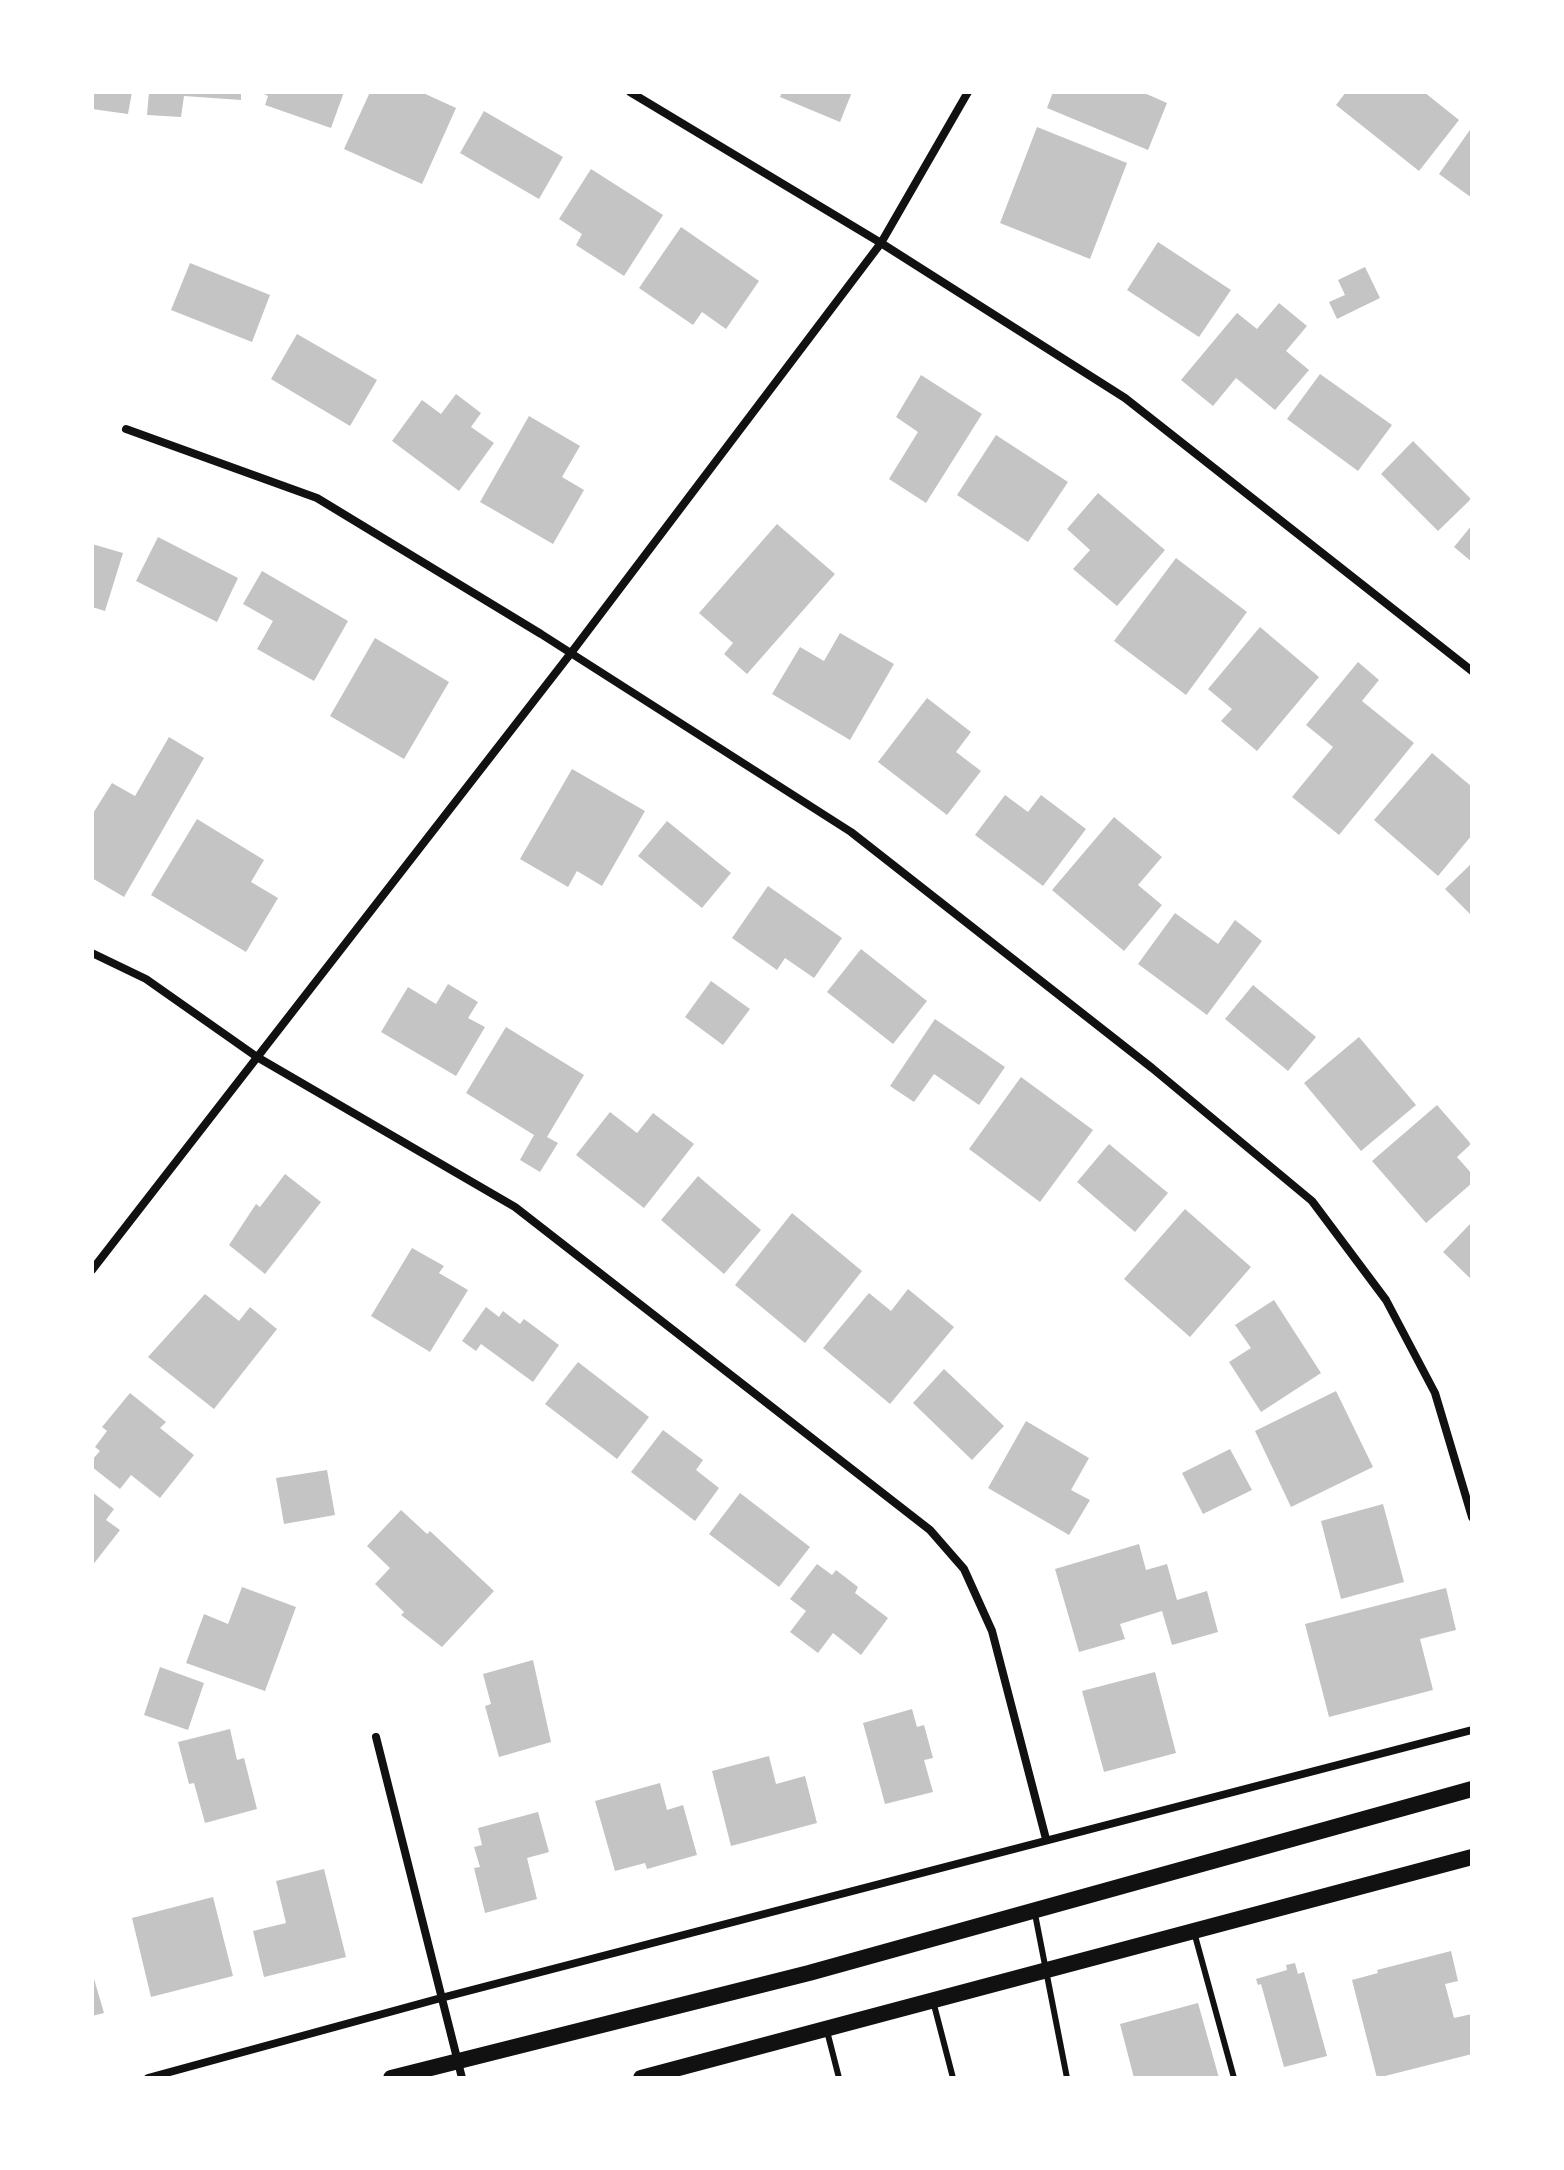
<!DOCTYPE html>
<style>
body{margin:0}
#map{position:relative;width:1564px;height:2170px;overflow:hidden;background:#fff;font-family:Signika,sans-serif}
canvas{display:block}
.frame{position:absolute;inset:0;border:94px solid #fff;pointer-events:none}
</style>
<div id="map">
<canvas width="1564" height="2170"></canvas>
<div class="frame"></div>
</div>
<script>
const ctx = document.querySelector('canvas').getContext('2d');
ctx.lineJoin = 'round';
function fill(path, color) { ctx.fillStyle = color; ctx.fill(path, 'evenodd'); }
const poly = rows => new Path2D(rows.map(r => 'M' + r).join(''));
function stroke(path, color, width, dash) { ctx.strokeStyle = color; ctx.lineWidth = width; ctx.lineCap = dash ? 'butt' : 'round'; ctx.setLineDash(dash || []); ctx.stroke(path); }
fill(poly([
 [92,92,132,92,128,114,92,109],
 [149,92,241,92,241,100,184,96,181,117,147,115],
 [260,92,344,92,331,128,265,105,268,96],
 [370,92,421,92,456,108,422,184,344,149],
 [782,92,852,92,840,122,780,97],
 [1053,92,1142,92,1167,103,1148,150,1047,108],
 [1346,92,1424,92,1459,120,1419,171,1336,105],
 [484,111,563,157,539,199,460,153],
 [1037,127,1127,163,1090,259,1000,223],
 [1472,127,1472,198,1439,174],
 [591,169,663,215,624,276,576,245,582,234,559,219],
 [681,227,759,281,726,329,702,312,693,325,639,288],
 [1158,242,1231,290,1199,337,1127,290],
 [190,263,270,295,252,342,171,310],
 [1365,267,1380,298,1337,319,1329,302,1345,295,1338,280],
 [1279,303,1307,326,1286,351,1309,370,1275,410,1236,378,1213,406,1181,380,1237,313,1257,329],
 [297,334,377,380,350,426,271,379],
 [1320,374,1392,425,1358,471,1287,419],
 [921,375,982,414,926,503,889,479,918,432,896,417],
 [456,394,481,413,471,427,494,443,459,491,392,441,422,400,441,414],
 [529,416,580,446,562,477,584,490,553,544,480,502],
 [996,435,1068,482,1028,542,957,495],
 [1413,441,1471,499,1438,531,1381,474],
 [1098,493,1165,550,1117,606,1073,569,1090,550,1067,529],
 [777,524,835,574,747,674,724,654,733,643,699,613],
 [1472,525,1472,562,1454,547],
 [158,537,238,578,217,622,136,581],
 [92,544,123,553,105,611,92,607],
 [1176,558,1247,612,1186,695,1114,641],
 [262,571,348,621,314,681,257,649,273,621,243,604],
 [1260,627,1319,677,1257,751,1221,721,1232,709,1208,689],
 [840,633,894,664,850,740,772,694,800,647,824,661],
 [375,638,449,682,404,759,330,716],
 [1358,662,1379,680,1362,701,1414,743,1339,835,1292,797,1333,747,1306,725],
 [927,698,971,732,956,752,981,771,947,815,878,762],
 [169,737,204,758,124,897,92,878,92,815,112,783,135,796],
 [1432,753,1472,787,1472,835,1438,876,1374,820],
 [572,769,645,811,602,886,577,871,568,887,520,859],
 [1005,795,1028,812,1041,795,1086,829,1043,886,975,835],
 [1114,817,1162,857,1138,885,1162,905,1124,951,1052,890],
 [197,819,264,860,251,882,278,898,246,952,151,895],
 [667,821,731,873,702,908,638,856],
 [1472,863,1472,916,1445,889],
 [768,886,842,938,814,978,785,958,777,970,732,938],
 [1175,913,1218,944,1235,920,1262,941,1207,1015,1138,964],
 [861,949,927,1001,893,1044,827,992],
 [711,981,750,1009,723,1045,685,1017],
 [448,984,478,1002,468,1018,485,1027,456,1076,381,1032,408,987,436,1004],
 [1253,985,1316,1037,1288,1071,1225,1019],
 [935,1019,1005,1067,979,1105,934,1074,914,1102,890,1086],
 [506,1027,584,1075,547,1137,558,1143,540,1172,520,1160,534,1135,466,1093],
 [1359,1037,1416,1105,1361,1151,1304,1083],
 [1021,1077,1093,1130,1040,1202,969,1149],
 [1437,1105,1471,1144,1457,1157,1472,1174,1472,1183,1426,1223,1372,1161],
 [610,1112,637,1133,653,1113,694,1144,644,1208,576,1155],
 [1109,1144,1168,1193,1135,1232,1077,1182],
 [285,1174,321,1202,265,1274,229,1245,256,1204,260,1207],
 [698,1176,761,1230,724,1274,661,1220],
 [1185,1209,1251,1267,1190,1337,1124,1279],
 [792,1213,862,1271,805,1343,735,1285],
 [1472,1222,1472,1280,1443,1252],
 [412,1248,444,1266,439,1273,468,1290,430,1352,371,1316],
 [908,1289,954,1327,890,1404,823,1348,869,1293,891,1311],
 [205,1294,239,1321,250,1307,277,1329,214,1409,148,1357],
 [1274,1300,1321,1373,1261,1412,1229,1362,1251,1348,1235,1325],
 [486,1307,499,1317,503,1311,520,1324,524,1319,559,1345,533,1382,481,1344,476,1351,462,1341],
 [578,1362,649,1417,617,1459,545,1404],
 [944,1369,1004,1426,972,1460,913,1403],
 [1336,1391,1373,1467,1291,1507,1255,1431],
 [130,1393,166,1422,160,1428,194,1455,160,1498,131,1475,120,1489,92,1467,92,1460,100,1451,95,1447,107,1431,102,1427],
 [1026,1421,1089,1458,1071,1490,1090,1500,1069,1535,988,1488],
 [663,1430,703,1460,696,1470,719,1488,695,1521,631,1472],
 [1230,1449,1252,1490,1203,1514,1182,1473],
 [327,1470,335,1515,284,1524,276,1478],
 [92,1492,114,1509,106,1520,120,1530,92,1566],
 [740,1493,810,1547,779,1587,709,1534],
 [1383,1504,1404,1582,1341,1599,1321,1521],
 [401,1510,427,1534,430,1531,494,1591,442,1647,401,1615,404,1612,375,1584,390,1568,367,1546],
 [1139,1544,1146,1570,1167,1564,1177,1600,1207,1591,1218,1632,1172,1645,1162,1611,1120,1624,1125,1639,1079,1652,1055,1569],
 [817,1564,832,1575,836,1570,858,1587,855,1593,888,1618,861,1655,833,1633,818,1653,790,1632,806,1611,790,1599],
 [242,1587,296,1607,265,1691,186,1663,204,1614,228,1624],
 [1446,1588,1456,1630,1420,1639,1433,1690,1329,1717,1305,1624],
 [533,1660,551,1742,499,1757,485,1706,491,1704,483,1674],
 [160,1667,204,1683,188,1730,144,1715],
 [1155,1672,1176,1753,1104,1772,1082,1691],
 [912,1709,917,1727,924,1725,933,1758,924,1760,933,1792,885,1804,863,1723],
 [230,1729,237,1760,244,1758,257,1809,205,1823,194,1783,189,1784,178,1742],
 [769,1756,776,1784,805,1776,817,1823,731,1846,712,1771],
 [660,1783,667,1810,683,1805,697,1855,647,1869,645,1863,615,1871,595,1801],
 [538,1812,549,1852,527,1858,537,1899,485,1913,474,1868,480,1867,474,1847,482,1845,478,1828],
 [324,1869,346,1957,264,1977,253,1931,286,1923,276,1881],
 [213,1897,233,1976,151,1997,132,1918],
 [1451,1951,1458,1981,1445,1984,1454,2018,1472,2014,1472,2054,1377,2078,1352,1980,1378,1973,1377,1970],
 [1295,1963,1298,1974,1304,1972,1327,2056,1284,2067,1261,1984,1258,1985,1256,1979,1287,1970,1286,1965],
 [92,1972,104,2013,92,2016],
 [1198,2003,1219,2078,1134,2078,1120,2024]
]), '#c4c4c4');
stroke(poly([
 [1035,1914,1067,2078],
 [1194,1932,1234,2078],
 [933,2001,953,2078],
 [827,2031,839,2078]
]), '#111', 6);
stroke(poly([
 [630,92,881,243,1125,398,1472,671],
 [126,429,317,498,541,634,851,832,1152,1068,1312,1201,1386,1300,1435,1393,1472,1517],
 [92,953,146,979,257,1057,515,1207,930,1530,964,1569,992,1631,1046,1839],
 [92,1270,571,653,881,243,968,92],
 [376,1737,462,2078],
 [148,2078,441,1998,1472,1730]
]), '#111', 8);
stroke(poly([
 [391,2078,809,1973,1472,1789],
 [641,2078,1472,1857]
]), '#111', 16);
</script>
